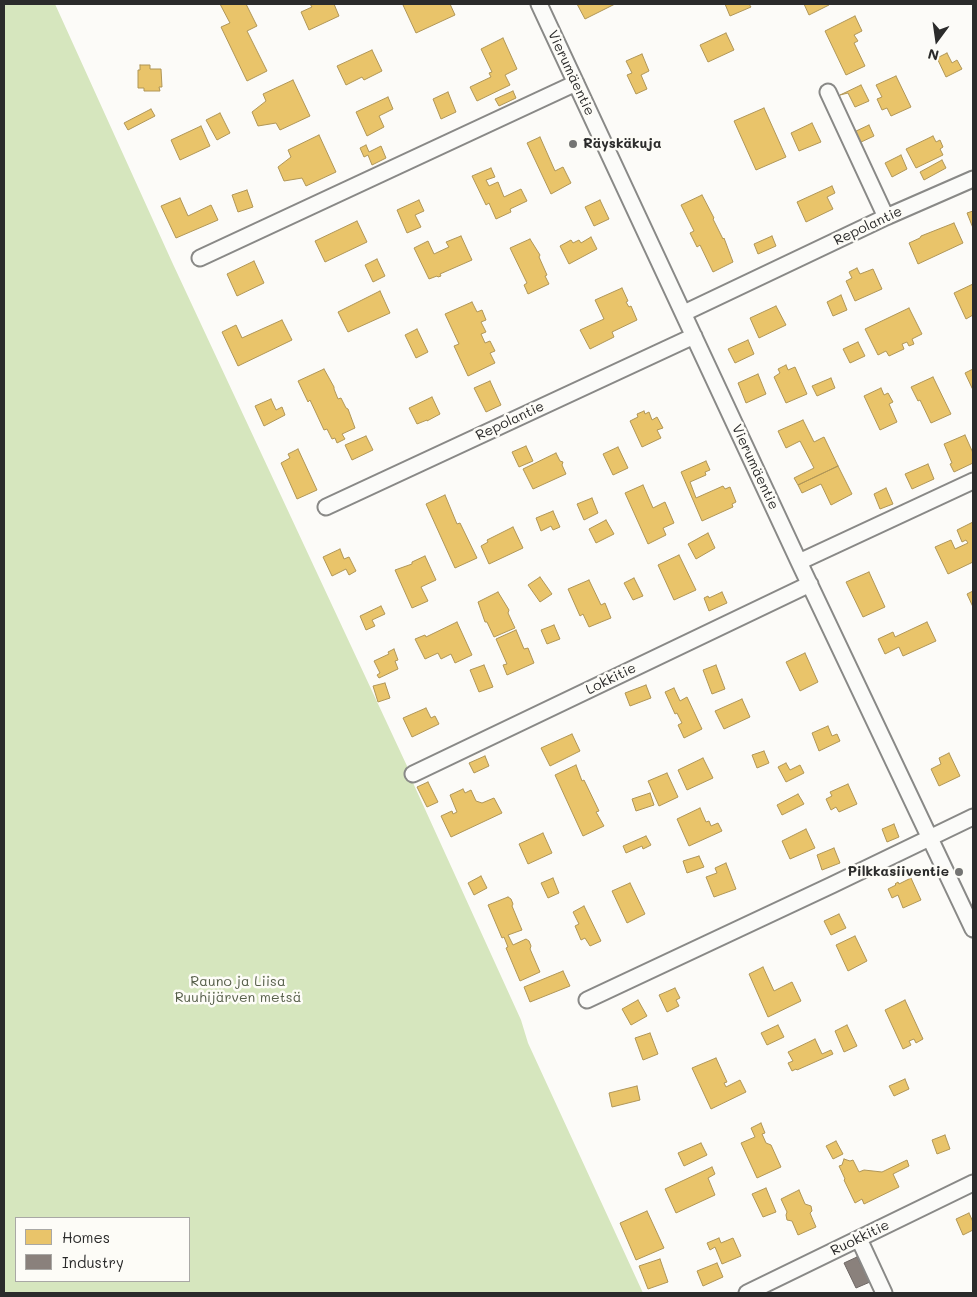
<!DOCTYPE html>
<meta charset="utf-8">
<style>
body{margin:0}
#map{position:relative;width:977px;height:1297px;overflow:hidden;background:#fcfbf8;font-family:Mali,sans-serif}
canvas{display:block}
.frame{position:absolute;inset:0;border:5px solid #2b2b2b;pointer-events:none}
.legend{position:absolute;left:15px;top:1217px;width:175px;height:65px;box-sizing:border-box;background:#fdfcf7;border:1px solid #a9a8a5;margin:0;padding:6px 9px;list-style:none;font-size:15px;color:#2b2b2b}
.legend li{display:flex;align-items:center;gap:10px;height:25px}
.legend b{width:25px;border:1px solid #a9a8a5}
.north{position:absolute;left:912px;top:15px;width:50px;height:50px;-webkit-text-stroke:4px #fdfcf7;paint-order:stroke;rotate:194deg;font-size:14px;font-weight:700;line-height:20px;text-align:center;color:#2b2b2b}
.north::after{content:'';display:block;margin:auto;width:18px;height:22px;background:#2b2b2b;clip-path:polygon(50% 0,100% 100%,50% 72%,0 100%)}
</style>
<div id="map">
<canvas width="977" height="1297"></canvas>
<div class="frame"></div>
<ul class="legend">
<li><b style="height:14px;background:#e9c46a"></b>Homes</li>
<li><b style="height:14px;background:#8a817c"></b>Industry</li>
</ul>
<div class="north">N</div>
</div>
<script>
const ctx = document.querySelector('canvas').getContext('2d');
ctx.lineJoin = 'round';
function fill(path, color) { ctx.fillStyle = color; ctx.fill(path, 'evenodd'); }
const poly = rows => new Path2D(rows.map(r => 'M' + r).join(''));
function stroke(path, color, width, dash) { ctx.strokeStyle = color; ctx.lineWidth = width; ctx.lineCap = dash ? 'butt' : 'round'; ctx.setLineDash(dash || []); ctx.stroke(path); }
function label(font, color, halo, rows, align = 'center') {
  ctx.font = font + ' Mali,sans-serif'; ctx.lineWidth = 5; ctx.setLineDash([]); ctx.textBaseline = 'middle'; ctx.strokeStyle = halo; ctx.fillStyle = color; for (const [text, x, y, turn = 0] of rows) {
    ctx.save(); ctx.translate(x, y); ctx.rotate((+turn || 0) * Math.PI / 180); ctx.textAlign = isNaN(turn) ? turn : align; if (halo) ctx.strokeText(text, 0, 0); ctx.fillText(text, 0, 0); ctx.restore();
  }
}
fill(poly([
 [4,4,55,4,172,262,407,766,414,785,521,1020,528,1043,643,1293,4,1293],
 [16,1218,189,1218,189,1281,16,1281]
]), '#d6e6be');
const homes = poly([
 [220,4,246,4,257,26,247,31,267,71,247,81,221,27,230,23,220,4],
 [310,4,334,4,339,16,309,30,301,12,312,7,310,4],
 [406,4,450,4,455,15,416,33,403,5,406,4],
 [577,4,615,4,585,19,577,4],
 [725,4,749,4,751,7,730,16,725,4],
 [804,4,829,4,829,5,809,15,804,4],
 [855,16,862,31,854,35,858,41,854,43,865,66,846,75,825,31,855,16],
 [726,33,734,50,708,62,700,45,726,33],
 [503,38,517,69,505,75,510,85,477,101,470,87,491,77,489,73,492,72,481,49,503,38],
 [372,50,382,71,364,80,362,77,346,85,337,66,372,50],
 [947,53,952,63,957,60,962,69,946,77,937,58,947,53],
 [642,54,649,71,641,75,647,89,636,94,627,75,632,73,626,61,642,54],
 [140,65,150,65,150,69,161,69,162,87,159,87,160,91,144,91,144,88,138,88,138,70,140,70,140,65],
 [896,76,911,107,891,116,887,108,882,110,877,99,882,97,876,85,896,76],
 [293,80,310,116,280,130,276,123,258,126,252,112,266,101,263,94,293,80],
 [861,85,869,101,855,107,848,93,840,95,861,85],
 [513,91,516,98,499,106,495,99,513,91],
 [448,92,456,112,441,119,433,99,448,92],
 [388,97,393,109,379,116,384,127,367,136,356,112,388,97],
 [764,108,786,157,756,170,734,121,764,108],
 [151,109,155,116,128,130,124,123,151,109],
 [220,113,230,133,217,140,206,120,220,113],
 [812,123,821,142,799,151,791,133,812,123],
 [869,125,874,136,859,143,854,132,869,125],
 [201,126,210,146,180,160,171,140,201,126],
 [319,135,336,172,306,186,302,178,284,181,278,167,291,157,288,150,319,135],
 [933,136,936,142,940,140,943,147,940,149,943,155,916,168,906,149,933,136],
 [540,137,555,171,563,167,571,183,551,194,527,143,540,137],
 [366,145,369,152,381,146,386,158,372,165,368,155,364,157,360,148,366,145],
 [901,155,907,169,892,177,885,163,901,155],
 [942,160,946,168,924,180,920,172,942,160],
 [491,168,495,177,486,180,489,186,498,182,504,197,521,189,527,201,510,209,511,212,496,219,489,203,486,205,472,176,491,168],
 [832,186,835,193,827,197,833,209,806,222,797,202,832,186],
 [247,190,253,207,238,212,232,195,247,190],
 [702,195,714,218,713,219,723,239,724,238,733,262,713,272,700,245,697,247,690,233,694,231,681,205,702,195],
 [180,198,188,216,211,205,218,220,176,238,161,206,180,198],
 [419,200,424,211,415,215,421,227,407,233,397,210,419,200],
 [600,200,609,219,594,226,585,207,600,200],
 [973,211,973,228,967,213,973,211],
 [357,221,367,242,325,262,315,241,357,221],
 [954,223,963,243,918,264,909,243,920,238,921,236,954,223],
 [461,236,472,260,440,274,441,276,438,277,437,276,429,279,414,248,428,241,434,254,449,247,446,242,461,236],
 [772,236,776,246,758,254,754,244,772,236],
 [591,237,597,249,569,264,560,246,571,240,573,243,579,240,581,243,591,237],
 [530,239,540,255,539,257,547,275,545,276,549,284,528,294,524,285,527,283,510,248,530,239],
 [377,259,385,276,373,282,365,265,377,259],
 [254,261,264,283,237,296,227,274,254,261],
 [857,268,860,274,873,269,882,289,855,301,846,281,852,278,849,272,857,268],
 [973,284,973,315,966,319,954,293,973,284],
 [622,288,628,301,626,302,629,307,631,306,637,320,612,332,614,337,590,349,580,330,604,319,595,300,622,288],
 [380,291,390,313,348,332,338,312,380,291],
 [841,295,847,310,833,316,827,302,841,295],
 [472,302,477,312,482,310,486,320,481,322,486,332,481,334,485,343,490,341,495,351,490,353,495,363,468,376,454,346,459,344,445,314,472,302],
 [776,306,786,325,759,338,750,318,776,306],
 [909,308,922,334,912,339,914,344,909,346,907,342,902,344,904,349,889,356,886,351,878,355,865,329,909,308],
 [282,320,292,340,238,366,222,332,236,325,242,338,282,320],
 [417,329,428,352,416,358,405,335,417,329],
 [748,340,754,354,735,363,728,349,748,340],
 [858,342,865,356,850,363,843,349,858,342],
 [786,365,788,370,795,367,807,394,786,403,774,377,780,373,778,369,786,365],
 [324,369,334,387,334,389,338,399,341,398,346,408,348,409,355,428,342,434,345,439,337,443,335,438,332,439,327,429,324,430,310,400,308,402,298,381,324,369],
 [973,369,973,390,965,373,973,369],
 [758,374,766,394,746,403,738,383,758,374],
 [933,377,951,414,931,423,920,400,918,401,911,387,933,377],
 [831,378,835,388,817,396,812,386,831,378],
 [490,381,501,405,486,412,474,388,490,381],
 [881,388,884,395,888,393,893,402,889,404,897,422,880,430,864,396,881,388],
 [432,397,440,414,427,421,427,420,417,424,409,408,432,397],
 [271,399,276,410,282,407,285,415,264,426,255,406,271,399],
 [644,411,645,414,649,412,652,420,657,417,663,428,657,430,661,438,642,447,630,421,638,417,637,414,644,411],
 [803,420,814,442,824,437,838,466,798,485,794,478,814,468,800,441,786,448,778,431,803,420],
 [965,435,973,453,973,463,954,472,950,464,952,463,944,444,965,435],
 [366,436,373,450,352,460,345,445,366,436],
 [526,446,533,461,519,467,512,452,526,446],
 [618,447,628,468,613,475,603,454,618,447],
 [298,449,317,490,297,499,281,463,290,458,288,454,298,449],
 [556,453,560,461,563,462,562,465,566,474,533,489,523,469,556,453],
 [706,461,710,470,705,472,706,475,690,482,696,498,723,486,725,489,730,487,736,502,732,504,733,507,702,521,681,472,706,461],
 [928,464,934,479,912,489,905,474,928,464],
 [838,466,852,494,831,505,821,484,802,493,798,485,838,466],
 [643,485,653,508,665,502,674,523,663,528,666,535,648,544,625,493,643,485],
 [886,488,893,504,880,509,874,494,886,488],
 [445,495,457,524,460,523,477,558,455,568,426,504,445,495],
 [592,498,598,513,584,520,577,504,592,498],
 [553,511,560,527,553,530,551,526,541,531,536,518,553,511],
 [606,520,614,534,596,543,589,529,606,520],
 [973,522,973,562,948,574,935,547,951,540,955,549,968,543,966,540,962,542,957,530,973,522],
 [513,527,523,548,489,564,481,546,488,542,487,540,513,527],
 [708,533,715,548,696,559,688,544,708,533],
 [340,549,344,559,349,557,356,571,349,575,346,569,332,576,323,557,340,549],
 [679,555,696,590,674,600,658,565,679,555],
 [425,556,436,580,421,587,428,601,412,608,395,570,412,564,412,562,425,556],
 [869,572,885,607,863,617,846,582,869,572],
 [540,577,552,594,540,602,528,585,540,577],
 [634,578,643,596,633,600,624,583,634,578],
 [589,580,601,605,605,603,611,618,589,627,583,614,580,616,568,589,589,580],
 [973,591,973,607,967,594,973,591],
 [498,592,509,610,508,613,515,628,494,637,487,622,485,622,478,602,498,592],
 [722,592,727,603,709,611,704,598,708,596,709,598,722,592],
 [381,606,385,614,372,620,375,626,366,630,360,616,381,606],
 [457,622,472,655,455,663,451,654,441,659,438,653,425,659,415,639,425,635,426,637,457,622],
 [927,622,936,641,903,656,899,647,885,654,878,639,893,632,895,637,927,622],
 [554,625,560,639,547,644,541,630,554,625],
 [516,630,524,649,528,648,534,663,507,675,503,665,507,664,496,639,516,630],
 [394,649,398,660,395,661,398,669,379,678,377,675,380,673,374,661,389,654,388,652,394,649],
 [805,653,818,682,800,691,786,662,805,653],
 [484,665,493,687,479,692,470,670,484,665],
 [716,665,725,689,712,694,703,670,716,665],
 [385,683,390,698,378,702,373,686,385,683],
 [646,685,651,698,630,706,625,693,646,685],
 [674,688,680,701,687,697,702,729,684,738,678,725,682,723,677,713,675,714,665,692,674,688],
 [742,699,750,717,724,729,715,711,742,699],
 [426,708,431,718,435,716,439,724,412,737,403,718,426,708],
 [828,726,832,736,837,734,840,741,819,751,812,733,828,726],
 [572,734,580,751,550,766,541,748,572,734],
 [764,751,769,763,757,768,752,755,764,751],
 [949,753,960,776,939,786,931,769,941,764,939,758,949,753],
 [485,756,489,766,474,773,469,763,485,756],
 [703,758,713,778,687,790,678,770,703,758],
 [786,763,790,770,800,765,804,773,786,782,778,767,786,763],
 [576,765,582,781,584,780,599,811,596,812,604,826,583,836,555,775,576,765],
 [667,773,678,797,659,806,648,781,667,773],
 [428,782,438,802,427,807,417,787,428,782],
 [848,784,857,804,839,812,836,807,831,810,826,799,832,796,830,792,848,784],
 [463,789,465,793,471,790,476,801,482,803,494,798,502,813,451,837,441,816,452,811,453,814,457,812,450,795,463,789],
 [650,793,654,805,636,811,632,799,650,793],
 [798,794,804,804,782,815,777,805,798,794],
 [700,808,706,822,709,821,711,826,718,823,722,831,689,846,677,819,700,808],
 [894,824,899,837,887,842,882,829,894,824],
 [806,829,815,848,790,859,782,841,806,829],
 [543,833,552,853,528,864,519,844,543,833],
 [646,836,651,845,643,849,642,846,626,853,623,846,646,836],
 [834,848,840,863,822,870,817,855,834,848],
 [699,856,704,867,687,873,683,861,699,856],
 [726,863,736,889,714,897,706,877,717,873,715,868,726,863],
 [481,876,487,888,474,895,468,883,481,876],
 [553,878,559,893,548,898,541,883,553,878],
 [911,878,921,900,903,908,898,895,892,898,888,889,896,885,895,884,898,882,899,884,911,878],
 [630,883,645,914,627,923,612,891,630,883],
 [508,897,511,899,513,904,512,906,522,930,508,935,513,945,526,939,529,941,531,946,530,949,540,972,520,981,506,948,508,947,504,937,502,938,488,905,508,897],
 [584,906,601,941,590,946,585,938,581,940,575,926,579,924,573,912,584,906],
 [839,914,846,928,831,935,824,921,839,914],
 [855,936,867,961,848,971,836,945,855,936],
 [763,967,774,991,792,982,801,1001,768,1017,749,974,763,967],
 [563,971,570,986,530,1002,524,987,563,971],
 [675,988,680,998,676,1000,679,1006,667,1012,659,995,675,988],
 [638,1000,647,1016,631,1025,622,1009,638,1000],
 [905,1000,923,1039,916,1043,914,1039,909,1041,911,1045,903,1049,885,1010,905,1000],
 [778,1025,784,1037,767,1045,761,1033,778,1025],
 [847,1025,857,1046,844,1052,835,1031,847,1025],
 [650,1033,658,1054,643,1060,635,1038,650,1033],
 [815,1039,822,1054,831,1050,833,1054,797,1070,796,1069,792,1071,788,1063,793,1061,788,1052,815,1039],
 [716,1058,727,1082,724,1083,726,1087,740,1080,746,1092,711,1109,692,1068,716,1058],
 [905,1079,909,1089,894,1096,889,1086,905,1079],
 [637,1086,640,1100,612,1107,609,1093,637,1086],
 [761,1123,765,1133,762,1134,766,1143,771,1145,781,1167,757,1178,741,1143,755,1137,751,1128,761,1123],
 [945,1135,950,1149,937,1154,932,1140,945,1135],
 [836,1141,843,1154,833,1159,826,1146,836,1141],
 [701,1143,707,1155,684,1166,678,1153,701,1143],
 [844,1159,850,1161,853,1160,859,1172,864,1170,882,1172,907,1160,909,1166,893,1174,899,1187,864,1204,862,1199,855,1203,844,1180,845,1179,839,1166,842,1165,844,1159],
 [712,1167,715,1174,708,1178,715,1195,676,1213,665,1189,712,1167],
 [766,1188,776,1212,763,1217,752,1194,766,1188],
 [799,1190,805,1204,811,1206,812,1211,810,1213,816,1227,798,1235,792,1221,787,1220,786,1215,787,1212,781,1199,799,1190],
 [647,1211,664,1248,636,1260,620,1223,647,1211],
 [969,1213,973,1222,973,1230,963,1235,956,1219,969,1213],
 [719,1238,721,1243,733,1238,741,1256,722,1264,715,1247,710,1250,707,1243,719,1238],
 [660,1259,668,1282,648,1289,639,1266,660,1259],
 [717,1263,723,1277,703,1286,697,1271,717,1263]
]);
fill(homes, '#e9c46a');
stroke(homes, '#b09657', 1);
const industry = poly([
 [857,1257,870,1282,856,1288,844,1263,857,1257]
]);
fill(industry, '#8a817c');
stroke(industry, '#6e6764', 1);
const minor = poly([
 [539,4,799,562,973,929],
 [828,92,886,217],
 [200,258,576,83],
 [684,313,886,217,973,179],
 [326,507,694,336],
 [799,562,973,481],
 [413,774,810,584],
 [587,1000,832,885,973,817],
 [859,1239,884,1293],
 [747,1293,973,1183]
]);
stroke(minor, '#898987', 19);
stroke(minor, '#fbfbf9', 15);
for (const [x, y, r, color] of [
 [573,144,5,"#747473"],
 [959,872,5,"#747473"]
]) { const dot = new Path2D(); dot.arc(x, y, r, 0, 2 * Math.PI); ctx.fillStyle = color; ctx.fill(dot); stroke(dot, '#fdfcf7', 2); }
label('14px', '#2b2b2b', '#fdfcf7', [
 ["Vierumäentie",571,73,65],
 ["Repolantie",868,226,-25],
 ["Repolantie",510,421,-25],
 ["Vierumäentie",755,467,65],
 ["Lokkitie",611,679,-26],
 ["Ruokkitie",860,1238,-26]
]);
label('bold 14px', '#2b2b2b', '#fdfcf7', [
 ["Räyskäkuja",583,144],
 ["Pilkkasiiventie",949,872,"right"]
], 'left');
label('14px', '#555e49', '#fdfcf7', [
 ["Rauno ja Liisa",238,982],
 ["Ruuhijärven metsä",238,998]
]);
</script>
